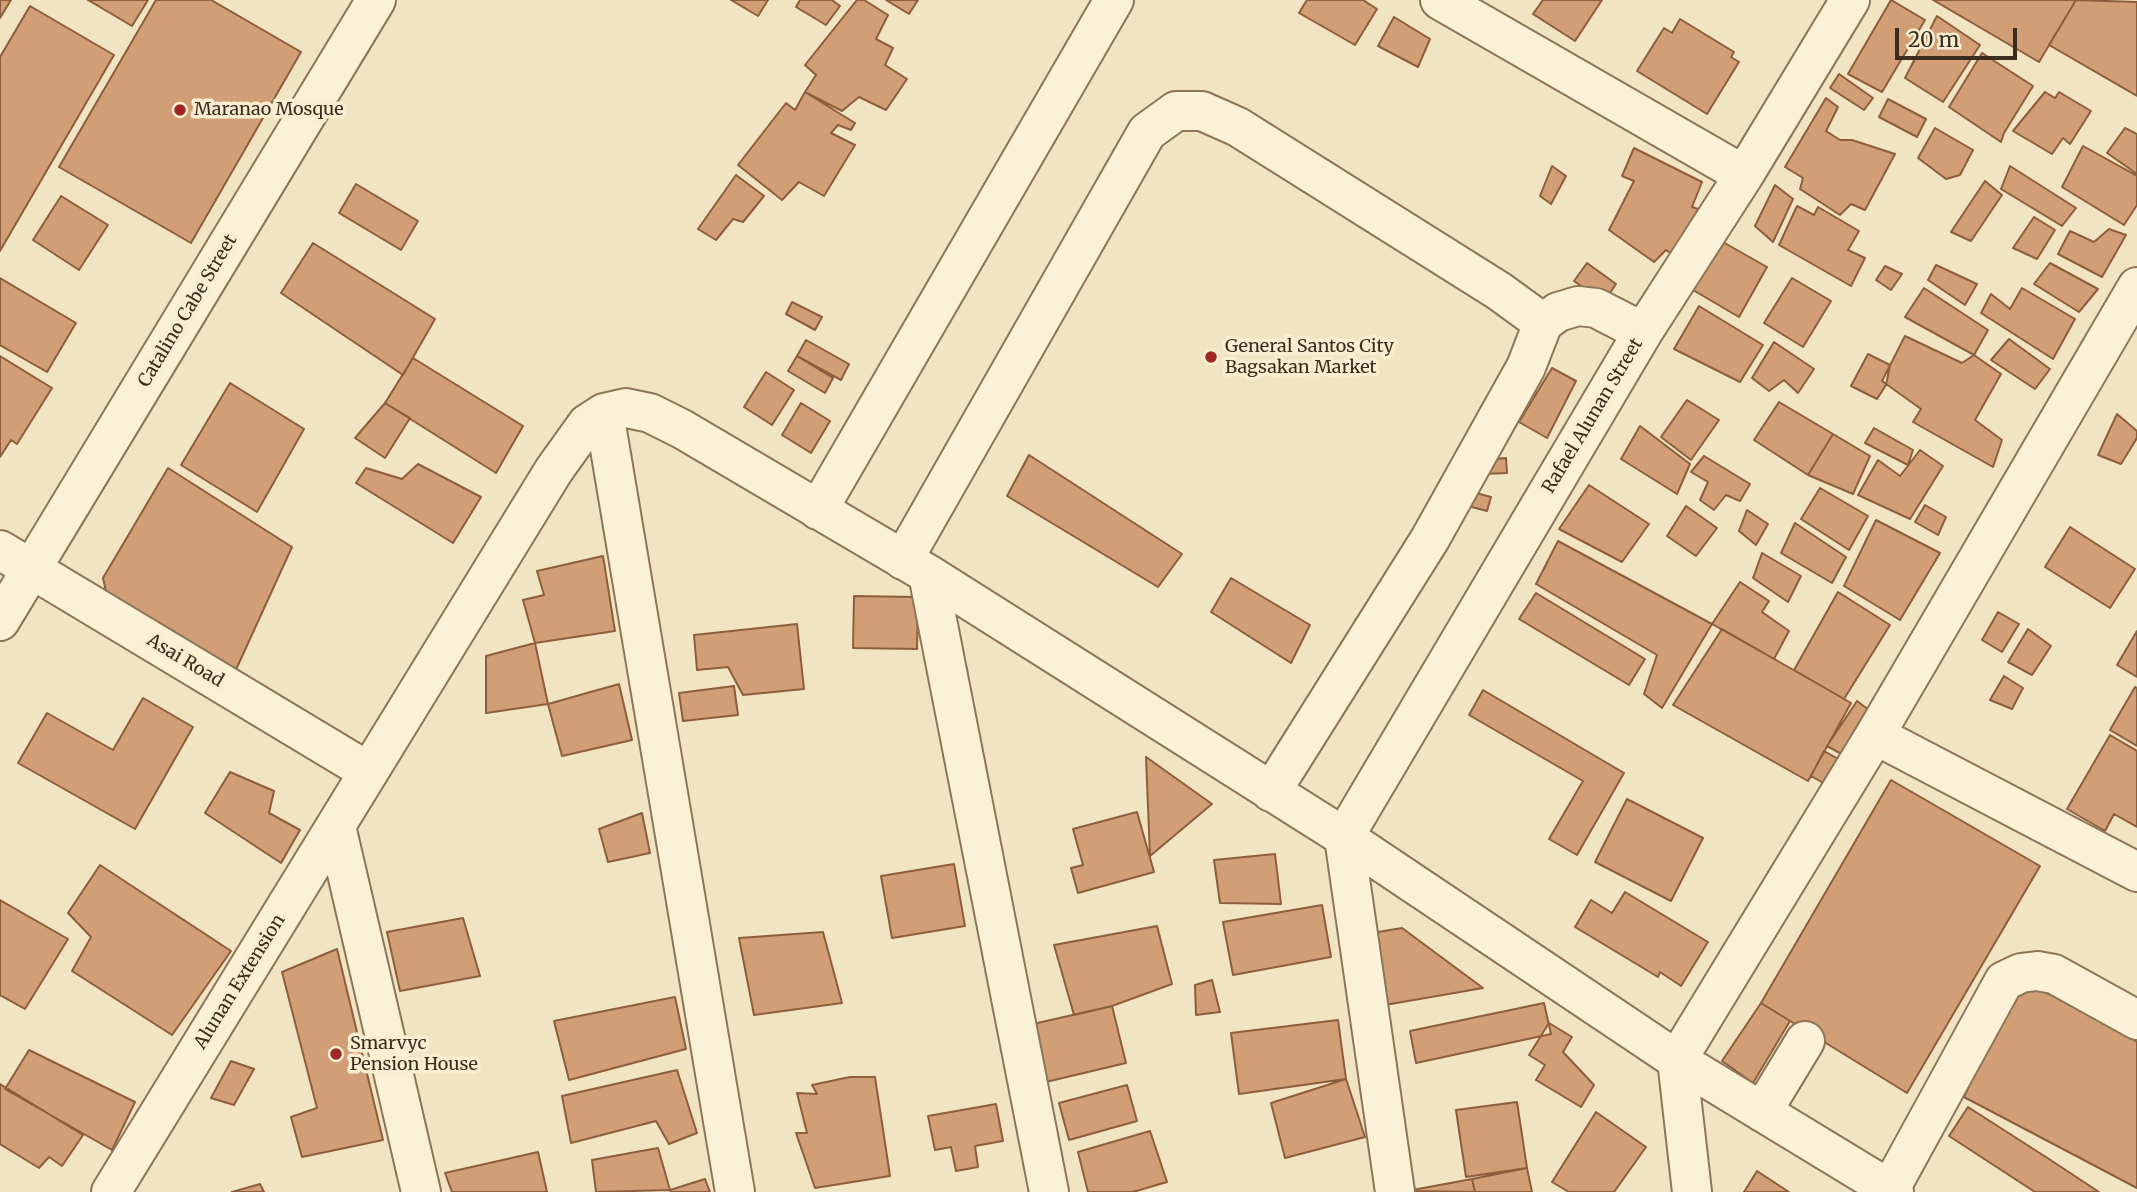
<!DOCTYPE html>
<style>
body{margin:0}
#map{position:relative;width:2137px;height:1192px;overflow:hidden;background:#f1e4c2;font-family:Merriweather,serif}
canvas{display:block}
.scale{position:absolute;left:1895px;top:28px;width:122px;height:32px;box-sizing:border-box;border:4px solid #3b2d1d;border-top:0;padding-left:9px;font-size:21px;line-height:24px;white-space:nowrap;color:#3b2d1d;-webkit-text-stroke:5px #f8eed2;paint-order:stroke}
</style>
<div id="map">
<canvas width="2137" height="1192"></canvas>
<div class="scale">20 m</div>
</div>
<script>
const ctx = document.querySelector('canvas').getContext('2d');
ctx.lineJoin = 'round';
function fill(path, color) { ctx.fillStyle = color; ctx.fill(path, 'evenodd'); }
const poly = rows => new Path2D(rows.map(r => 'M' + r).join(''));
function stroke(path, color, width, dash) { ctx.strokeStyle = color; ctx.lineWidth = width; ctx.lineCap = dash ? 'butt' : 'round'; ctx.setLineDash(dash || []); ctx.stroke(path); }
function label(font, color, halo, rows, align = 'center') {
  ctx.font = font + ' Merriweather,serif'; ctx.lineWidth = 7; ctx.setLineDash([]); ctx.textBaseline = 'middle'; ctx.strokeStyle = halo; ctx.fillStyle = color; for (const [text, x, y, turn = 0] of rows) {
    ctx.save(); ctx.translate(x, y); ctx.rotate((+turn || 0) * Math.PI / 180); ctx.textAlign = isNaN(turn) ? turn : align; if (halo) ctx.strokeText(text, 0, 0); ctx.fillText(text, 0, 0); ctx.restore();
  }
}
const building = poly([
 [0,0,11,0,0,18,0,0],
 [88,0,148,0,132,26,88,0],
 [156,0,211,0,301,52,191,243,59,167,156,0],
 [731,0,768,0,758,16,731,0],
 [800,0,832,0,840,6,826,25,796,7,800,0],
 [857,0,864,0,888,15,876,39,893,48,885,65,907,79,886,110,859,97,842,111,805,92,816,75,805,65,857,0],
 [886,0,918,0,909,14,886,0],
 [1307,0,1363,0,1377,9,1355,45,1299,13,1307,0],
 [1543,0,1602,0,1575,41,1533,14,1543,0],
 [1891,0,1925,20,1882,92,1848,74,1891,0],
 [1933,0,2076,0,2039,62,1933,0],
 [2076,0,2137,2,2137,96,2049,45,2076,0],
 [30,6,114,55,0,251,0,57,30,6],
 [1937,16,1980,45,1943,102,1905,78,1937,16],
 [1394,17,1430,39,1418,67,1378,46,1394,17],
 [1680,19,1734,52,1731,57,1739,62,1707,114,1637,71,1664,28,1672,33,1680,19],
 [1982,53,2033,86,2004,133,2001,142,1949,107,1982,53],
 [1839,74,1873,98,1864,110,1830,88,1839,74],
 [805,92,855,123,851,130,838,125,831,133,855,145,824,196,799,182,782,200,738,165,786,103,795,110,805,92],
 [2045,92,2055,98,2059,92,2091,111,2070,144,2063,138,2052,154,2013,131,2045,92],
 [1826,98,1838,107,1826,131,1840,140,1852,140,1895,154,1865,210,1851,204,1840,215,1800,189,1803,178,1785,167,1826,98],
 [1888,99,1926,119,1917,137,1879,117,1888,99],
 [1935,128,1973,150,1960,175,1946,179,1918,158,1935,128],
 [2125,128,2137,134,2137,174,2107,153,2125,128],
 [2083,146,2137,176,2137,205,2124,225,2062,187,2083,146],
 [1634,148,1702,182,1692,207,1707,212,1679,259,1666,250,1654,262,1609,230,1634,181,1622,176,1634,148],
 [1552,166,1566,176,1551,204,1540,196,1552,166],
 [2010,166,2076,208,2062,226,2001,189,2010,166],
 [736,175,764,196,743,222,733,219,716,240,698,229,736,175],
 [1985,181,2002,195,1971,241,1951,232,1985,181],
 [356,184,418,221,401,250,339,213,356,184],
 [1775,185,1793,199,1773,242,1755,226,1775,185],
 [61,196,108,225,79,270,33,240,61,196],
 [1797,206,1814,215,1818,207,1859,231,1848,250,1865,258,1851,286,1779,245,1797,206],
 [2034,217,2055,230,2037,259,2013,248,2034,217],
 [2109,229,2126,235,2102,277,2058,254,2070,231,2094,242,2109,229],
 [1721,241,1767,267,1739,317,1693,290,1721,241],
 [313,243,435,319,403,375,281,293,313,243],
 [1587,263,1616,284,1604,302,1574,281,1587,263],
 [2050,263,2098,289,2079,312,2034,284,2050,263],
 [1936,265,1977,284,1965,305,1928,280,1936,265],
 [1885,266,1902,274,1891,290,1876,280,1885,266],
 [0,278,76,323,47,372,0,345,0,278],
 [1792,278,1831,301,1803,347,1764,323,1792,278],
 [1924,288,1988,330,1974,355,1905,317,1924,288],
 [2022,288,2075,319,2053,359,1981,313,1991,294,2010,309,2022,288],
 [792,302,822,317,815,330,786,314,792,302],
 [1699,306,1763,345,1740,382,1674,349,1699,306],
 [1905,336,1962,363,1974,355,2001,374,1975,420,2002,440,1993,467,1913,422,1921,409,1882,381,1905,336],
 [2009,339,2050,369,2035,389,1991,360,2009,339],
 [806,340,849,364,841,380,797,356,806,340],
 [1774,342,1814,369,1798,393,1784,380,1769,391,1752,378,1774,342],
 [1868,354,1890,365,1886,385,1877,399,1851,386,1868,354],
 [0,356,52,388,17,444,11,440,0,457,0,356],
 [797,356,833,378,825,393,788,371,797,356],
 [413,358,523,426,496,473,385,403,413,358],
 [1552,368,1576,381,1547,438,1519,422,1552,368],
 [766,372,794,390,772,425,744,407,766,372],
 [230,383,304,429,257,512,181,465,230,383],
 [1687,400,1719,420,1691,460,1661,437,1687,400],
 [1779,402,1833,434,1808,475,1754,440,1779,402],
 [385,403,410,418,385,458,355,438,385,403],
 [801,403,830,421,811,453,782,435,801,403],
 [2117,414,2137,431,2137,438,2121,464,2098,455,2117,414],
 [1640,426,1690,464,1677,494,1621,459,1640,426],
 [1874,428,1913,450,1908,465,1865,443,1874,428],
 [1833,434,1870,456,1853,494,1808,475,1833,434],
 [1920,450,1943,466,1910,519,1858,495,1878,460,1900,476,1920,450],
 [1029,455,1182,554,1158,587,1007,496,1029,455],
 [1704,456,1750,484,1740,501,1726,495,1714,510,1700,500,1708,482,1691,472,1704,456],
 [1506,458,1507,473,1483,474,1482,460,1506,458],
 [418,464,481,497,453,543,356,483,366,468,402,479,418,464],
 [168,468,292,547,234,674,107,596,103,578,168,468],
 [1589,485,1649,524,1622,562,1559,529,1589,485],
 [1820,488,1868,516,1849,550,1801,519,1820,488],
 [1472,492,1491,497,1487,511,1468,506,1472,492],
 [1925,505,1946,517,1938,535,1915,522,1925,505],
 [1686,506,1717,528,1696,556,1667,536,1686,506],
 [1747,510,1768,524,1756,545,1739,531,1747,510],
 [1876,520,1940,553,1900,620,1844,586,1876,520],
 [1795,523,1846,557,1832,583,1781,553,1795,523],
 [2070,527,2135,569,2110,608,2045,567,2070,527],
 [1558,541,1712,624,1662,708,1644,694,1657,655,1536,584,1558,541],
 [1762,553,1801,576,1788,602,1753,578,1762,553],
 [603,556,615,631,535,643,523,600,544,595,537,571,603,556],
 [1231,578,1310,625,1291,663,1211,612,1231,578],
 [1740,582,1769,601,1762,612,1789,631,1774,659,1712,624,1740,582],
 [1838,592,1890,625,1844,699,1794,670,1838,592],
 [1536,593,1645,659,1629,685,1519,619,1536,593],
 [854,596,918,597,917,649,853,648,854,596],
 [1998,612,2019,624,2002,652,1982,640,1998,612],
 [797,624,804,689,743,695,728,667,697,670,694,635,797,624],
 [1722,629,1851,703,1808,781,1673,705,1722,629],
 [2028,629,2051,646,2032,675,2008,662,2028,629],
 [2137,631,2137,677,2117,665,2137,631],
 [535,643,548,704,486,713,486,656,535,643],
 [2004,676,2023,688,2012,709,1990,700,2004,676],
 [619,684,632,740,562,756,548,704,619,684],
 [734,686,738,715,683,721,679,693,734,686],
 [2135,687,2137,688,2137,746,2110,730,2135,687],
 [1483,690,1624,773,1577,855,1549,839,1583,781,1469,715,1483,690],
 [143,698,193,727,135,829,18,763,47,713,113,750,143,698],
 [1857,701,1873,713,1847,757,1827,746,1857,701],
 [2110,735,2137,751,2137,827,2114,814,2105,831,2067,809,2110,735],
 [1824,751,1842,761,1825,784,1811,776,1824,751],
 [1146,757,1212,804,1150,856,1146,757],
 [230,772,274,791,269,813,300,830,281,863,205,813,230,772],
 [1891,780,2040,866,1907,1093,1761,1003,1891,780],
 [1627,799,1703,838,1671,901,1595,862,1627,799],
 [1137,812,1154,872,1078,893,1071,868,1083,865,1073,829,1137,812],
 [642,813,650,853,608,862,599,829,642,813],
 [1275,854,1281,904,1220,903,1214,860,1275,854],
 [954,864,965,926,892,938,881,876,954,864],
 [100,865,231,951,172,1035,72,971,91,937,68,913,100,865],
 [1625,892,1708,942,1681,986,1660,972,1658,977,1575,927,1591,900,1612,913,1625,892],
 [0,900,68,939,25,1009,0,995,0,900],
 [1322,905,1331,957,1233,975,1223,922,1322,905],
 [463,918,480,976,400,991,387,932,463,918],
 [1157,926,1172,984,1112,1006,1074,1015,1054,945,1157,926],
 [1402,928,1483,988,1379,1006,1366,934,1402,928],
 [823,932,842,1003,754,1015,739,938,823,932],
 [337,949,383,1140,302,1157,291,1117,317,1108,282,972,337,949],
 [2017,978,2101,1020,2137,1042,2137,1188,1964,1097,2017,978],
 [1212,980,1220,1012,1196,1015,1195,985,1212,980],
 [675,997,686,1049,569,1080,554,1021,675,997],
 [1544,1003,1551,1034,1416,1063,1410,1031,1544,1003],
 [1761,1003,1790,1021,1753,1083,1722,1061,1761,1003],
 [1112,1006,1126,1063,1033,1085,1020,1027,1112,1006],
 [1338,1020,1346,1079,1239,1094,1231,1033,1338,1020],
 [1549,1023,1572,1037,1563,1052,1594,1085,1581,1107,1536,1080,1545,1065,1529,1055,1549,1023],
 [29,1050,135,1102,112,1150,5,1089,29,1050],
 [231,1061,254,1069,234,1105,211,1098,231,1061],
 [677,1070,697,1133,669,1144,656,1121,571,1143,562,1096,677,1070],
 [850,1077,875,1077,890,1176,815,1188,796,1133,807,1133,797,1093,817,1094,812,1085,850,1077],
 [1346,1079,1365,1137,1285,1158,1271,1103,1346,1079],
 [0,1084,83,1135,62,1166,49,1157,39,1168,0,1144,0,1084],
 [1127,1085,1137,1121,1069,1140,1059,1103,1127,1085],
 [1517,1102,1527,1168,1466,1177,1456,1110,1517,1102],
 [996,1104,1003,1141,975,1146,978,1167,956,1171,951,1147,935,1150,928,1116,996,1104],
 [1968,1107,2049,1159,2099,1192,2035,1192,1949,1136,1968,1107],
 [1596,1112,1646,1147,1614,1192,1569,1192,1552,1182,1596,1112],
 [1150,1131,1167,1182,1133,1192,1088,1192,1078,1152,1150,1131],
 [658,1148,670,1190,596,1192,592,1160,658,1148],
 [538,1152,547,1192,452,1192,445,1173,538,1152],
 [1527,1168,1532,1192,1475,1192,1472,1179,1527,1168],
 [1757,1171,1789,1192,1744,1192,1757,1171],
 [705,1179,710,1192,671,1192,670,1190,705,1179],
 [1472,1179,1475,1192,1407,1191,1472,1179],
 [260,1184,264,1192,232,1192,260,1184]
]);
fill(building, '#d29e75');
stroke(building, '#8e5e3c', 2);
const minor = poly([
 [1440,0,1744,175],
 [1543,323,1558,312,1578,306,1596,308,1643,332],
 [604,413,735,1192],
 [818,510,1114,0],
 [0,550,369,772],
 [903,560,1147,132,1176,111,1202,111,1238,127,1499,291,1543,323,1526,367,1430,539,1271,792],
 [928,574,1049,1192],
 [0,621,376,0],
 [1875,735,2137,872],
 [336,826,421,1192],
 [1762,1112,1805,1041],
 [1890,1189,2004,981,2021,973,2037,971,2054,974,2137,1020],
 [111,1192,554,470,587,424,604,413,626,408,650,413,682,429,928,574,1344,837,1677,1060,1894,1192],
 [1395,1192,1344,837,1643,332,1744,175,1850,0],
 [1692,1192,1677,1060,1875,735,2137,287]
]);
stroke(minor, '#8d7558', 42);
stroke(minor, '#fbf1d6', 38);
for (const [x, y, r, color] of [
 [180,110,7,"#a02623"],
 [1211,357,7,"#a02623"],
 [336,1054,7,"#a02623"]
]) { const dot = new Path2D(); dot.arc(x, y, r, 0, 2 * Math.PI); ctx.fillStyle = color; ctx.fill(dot); stroke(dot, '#f8eed2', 2.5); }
label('18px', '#3b2d1d', '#f8eed2', [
 ["Maranao Mosque",194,110],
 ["General Santos City",1225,347],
 ["Bagsakan Market",1225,368],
 ["Smarvyc",350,1044],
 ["Pension House",350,1065]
], 'left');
label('18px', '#3b2d1d', '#f8eed2', [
 ["Catalino Cabe Street",188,311,-59],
 ["Rafael Alunan Street",1593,416,-59],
 ["Asai Road",185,661,31],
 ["Alunan Extension",240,982,-58]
]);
</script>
